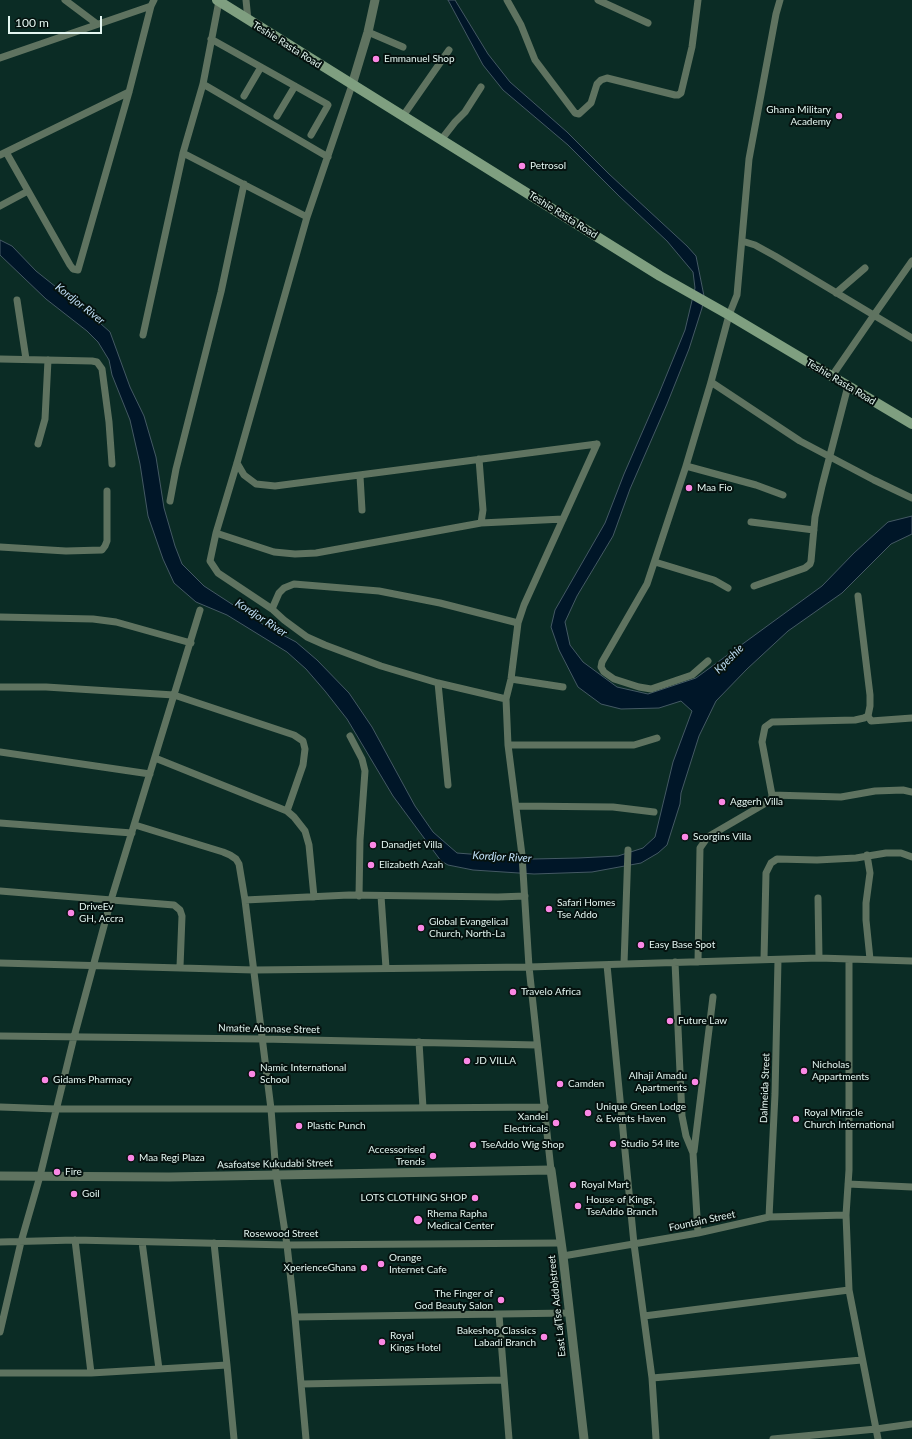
<!DOCTYPE html>
<style>
body{margin:0}
#map{position:relative;width:912px;height:1439px;overflow:hidden;background:#0b2c25;font-family:Lato,sans-serif}
canvas{display:block}
.scale{position:absolute;left:8px;top:16px;width:94px;height:18px;box-sizing:border-box;border:2px solid #e4f6f1;border-top:0;padding-left:5px;font-size:12px;line-height:14px;white-space:nowrap;color:#e4f6f1;-webkit-text-stroke:3px #05120f;paint-order:stroke}
</style>
<div id="map">
<canvas width="912" height="1439"></canvas>
<div class="scale">100 m</div>
</div>
<script>
const ctx = document.querySelector('canvas').getContext('2d');
ctx.lineJoin = 'round';
function fill(path, color) { ctx.fillStyle = color; ctx.fill(path, 'evenodd'); }
const poly = rows => new Path2D(rows.map(r => 'M' + r).join(''));
function stroke(path, color, width, dash) { ctx.strokeStyle = color; ctx.lineWidth = width; ctx.lineCap = dash ? 'butt' : 'round'; ctx.setLineDash(dash || []); ctx.stroke(path); }
function label(font, color, halo, rows, align = 'center') {
  ctx.font = font + ' Lato,sans-serif'; ctx.lineWidth = 4; ctx.setLineDash([]); ctx.textBaseline = 'middle'; ctx.strokeStyle = halo; ctx.fillStyle = color; for (const [text, x, y, turn = 0] of rows) {
    ctx.save(); ctx.translate(x, y); ctx.rotate((+turn || 0) * Math.PI / 180); ctx.textAlign = isNaN(turn) ? turn : align; if (halo) ctx.strokeText(text, 0, 0); ctx.fillText(text, 0, 0); ctx.restore();
  }
}
const water = poly([
 [448,0,455,0,488,54,510,82,567,132,609,174,687,246,696,256,704,296,702,308,689,349,667,404,630,489,613,536,577,596,565,622,570,645,583,662,617,687,648,694,696,678,822,586,854,553,888,522,912,516,912,534,891,544,842,593,788,631,747,669,716,701,699,736,681,793,680,804,667,845,658,853,641,863,592,872,534,874,473,870,448,865,441,861,393,796,347,719,325,691,306,669,287,652,227,615,196,602,174,583,163,559,148,516,140,464,130,420,112,375,109,360,98,342,87,331,46,299,0,255,0,240,12,246,36,271,91,315,110,332,130,387,144,416,156,457,164,508,175,546,182,564,204,586,264,625,296,642,317,660,349,693,372,727,415,806,433,832,457,853,533,859,578,858,618,856,643,848,655,837,673,762,692,711,681,701,659,708,621,709,601,704,578,687,559,650,551,627,555,610,605,523,624,474,658,396,685,330,695,288,693,272,667,241,619,196,568,145,503,90,483,65,448,0]
]);
fill(water, '#001628');
stroke(water, '#445964', 1);
stroke(poly([
 [65,0,97,24],
 [246,0,248,20],
 [507,0,521,25,535,60,575,113,579,114,591,103,597,84,601,80,607,78,675,95,678,95,681,93,692,47,698,0],
 [598,0,648,23],
 [368,32,403,47],
 [211,39,327,104,328,105,327,107,311,135],
 [0,58,151,6],
 [203,84,328,157],
 [352,85,307,217,237,463,216,533,210,561,218,573,272,609,284,620,307,637,325,645,381,666,438,683,506,699],
 [244,96,261,67],
 [277,116,295,86],
 [403,116,449,50],
 [441,140,455,122,465,112,481,87],
 [6,152,70,265,73,269,78,270,129,92,151,6,154,0],
 [183,153,307,217],
 [0,155,129,92],
 [0,206,28,191],
 [742,241,755,245,775,256,912,338],
 [836,293,865,268],
 [17,300,26,359],
 [143,335,183,153,203,84,219,1],
 [0,359,92,361,97,362,102,369,109,422,112,464],
 [832,376,874,315,912,261],
 [711,382,800,441,874,480,912,498],
 [38,444,45,419,48,360],
 [237,463,244,475,256,484,275,486,597,444],
 [686,466,756,485,783,495],
 [360,476,362,510],
 [170,501,176,469,221,292,244,184],
 [751,522,814,530],
 [481,523,563,519],
 [216,533,274,552,295,554,316,553,481,523,483,510,479,459],
 [0,547,66,551,102,550,105,546,107,541,107,491],
 [655,562,714,580,728,588],
 [754,586,805,568,810,564,811,561,815,517,822,486,848,386],
 [272,609,279,593,284,588,294,584,379,591,440,603,518,623],
 [0,617,93,619,116,622,191,643],
 [708,661,692,675,651,689,639,687,614,679,604,672,601,667,602,662,647,584,686,466,711,382,729,315,737,295,749,159,776,14,780,0],
 [511,679,563,687],
 [438,683,448,785],
 [0,687,46,687,174,695,294,735,303,741,305,749,303,765,287,811],
 [868,716,871,721,912,718],
 [350,736,362,759,365,771,360,840,359,896],
 [508,745,634,745,657,738],
 [0,752,150,774],
 [155,758,287,811,294,817,305,831,309,845,314,897],
 [772,795,841,797,875,791,903,790,912,792],
 [517,806,613,807,654,812],
 [0,823,132,833],
 [135,825,223,852,230,855,236,859,239,864,245,900,271,1109,276,1174,287,1245,295,1317,306,1439],
 [867,855,870,873,866,903,866,920,870,959],
 [0,891,174,905,180,910,182,916,180,967],
 [381,896,386,968],
 [818,898,819,958],
 [245,900,349,895,498,897,525,896],
 [764,959,766,873,771,863,777,859,817,860,856,858,886,853,901,853,912,857],
 [849,959,849,1170,846,1215,849,1290,878,1439],
 [675,962,682,1116,686,1136,693,1153,698,1233],
 [698,962,700,848,707,838,711,835,771,800,772,795,762,742,765,727,772,722,855,720,864,718,868,716,870,706,870,695,858,596],
 [0,963,254,970,529,967,819,958,912,961],
 [624,964,628,850],
 [607,965,634,1244,652,1378,656,1439],
 [0,1036,262,1039,537,1045],
 [419,1042,423,1108],
 [0,1107,56,1109,271,1109,545,1107],
 [694,1151,713,997],
 [551,1170,529,967,522,855,508,745,506,699,511,679,518,623,524,605,597,444],
 [848,1184,912,1187],
 [769,1217,775,1094,778,960],
 [75,1240,91,1373],
 [0,1242,75,1240,287,1245,561,1243],
 [142,1242,159,1369],
 [214,1243,227,1365],
 [563,1256,698,1233,769,1217,846,1215],
 [499,1315,509,1439],
 [644,1316,849,1290],
 [295,1317,569,1313],
 [0,1332,21,1242,40,1176,74,1037,111,900,200,610],
 [0,1373,91,1373,227,1365,234,1439],
 [652,1378,862,1360],
 [301,1384,504,1380],
 [773,1439,876,1429,912,1424]
]), '#5f7360', 7);
stroke(poly([
 [352,85,368,32,375,0],
 [0,1176,169,1177,551,1170,563,1256,584,1439]
]), '#5f7360', 9);
stroke(poly([
 [217,0,660,276,729,315,912,424]
]), '#7f9f80', 10);
for (const [x, y, r, color] of [
 [376,59,4,"#fb87e5"],
 [839,116,4,"#fb87e5"],
 [522,166,4,"#fb87e5"],
 [689,488,4,"#fb87e5"],
 [722,802,4,"#fb87e5"],
 [685,837,4,"#fb87e5"],
 [373,845,4,"#fb87e5"],
 [371,865,4,"#fb87e5"],
 [549,909,4,"#fb87e5"],
 [71,913,4,"#fb87e5"],
 [421,928,4,"#fb87e5"],
 [641,945,4,"#fb87e5"],
 [513,992,4,"#fb87e5"],
 [670,1021,4,"#fb87e5"],
 [467,1061,4,"#fb87e5"],
 [804,1071,4,"#fb87e5"],
 [252,1074,4,"#fb87e5"],
 [45,1080,4,"#fb87e5"],
 [695,1082,4,"#fb87e5"],
 [560,1084,4,"#fb87e5"],
 [588,1113,4,"#fb87e5"],
 [796,1119,4,"#fb87e5"],
 [556,1123,4,"#fb87e5"],
 [299,1126,4,"#fb87e5"],
 [613,1144,4,"#fb87e5"],
 [473,1145,4,"#fb87e5"],
 [433,1156,4,"#fb87e5"],
 [131,1158,4,"#fb87e5"],
 [57,1172,4,"#fb87e5"],
 [573,1185,4,"#fb87e5"],
 [74,1194,4,"#fb87e5"],
 [475,1198,4,"#fb87e5"],
 [578,1206,4,"#fb87e5"],
 [418,1220,5,"#fb87e5"],
 [381,1264,4,"#fb87e5"],
 [364,1268,4,"#fb87e5"],
 [501,1300,4,"#fb87e5"],
 [544,1337,4,"#fb87e5"],
 [382,1342,4,"#fb87e5"]
]) { const dot = new Path2D(); dot.arc(x, y, r, 0, 2 * Math.PI); ctx.fillStyle = color; ctx.fill(dot); stroke(dot, '#05120f', 1.5); }
label('10px', '#e4f6f1', '#05120f', [
 ["Teshie Rasta Road",287,45,32],
 ["Teshie Rasta Road",563,215,32],
 ["Teshie Rasta Road",841,382,31],
 ["Nmatie Abonase Street",269,1029,1],
 ["Dalmeida Street",765,1088,-88],
 ["Asafoatse Kukudabi Street",275,1164,-1],
 ["Fountain Street",702,1221,-12],
 ["Rosewood Street",281,1234],
 ["East La(Tse Addo)street",557,1306,-96]
]);
label('10px', '#e4f6f1', '#05120f', [
 ["Emmanuel Shop",384,59],
 ["Ghana Military",831,110,"right"],
 ["Academy",831,122,"right"],
 ["Petrosol",530,166],
 ["Maa Fio",697,488],
 ["Aggerh Villa",730,802],
 ["Scorgins Villa",693,837],
 ["Danadjet Villa",381,845],
 ["Elizabeth Azah",379,865],
 ["Safari Homes",557,903],
 ["Tse Addo",557,915],
 ["DriveEv",79,907],
 ["GH, Accra",79,919],
 ["Global Evangelical",429,922],
 ["Church, North-La",429,934],
 ["Easy Base Spot",649,945],
 ["Travelo Africa",521,992],
 ["Future Law",678,1021],
 ["JD VILLA",475,1061],
 ["Nicholas",812,1065],
 ["Appartments",812,1077],
 ["Namic International",260,1068],
 ["School",260,1080],
 ["Alhaji Amadu",687,1076,"right"],
 ["Apartments",687,1088,"right"],
 ["Gidams Pharmacy",53,1080],
 ["Camden",568,1084],
 ["Unique Green Lodge",596,1107],
 ["& Events Haven",596,1119],
 ["Royal Miracle",804,1113],
 ["Church International",804,1125],
 ["Xandel",548,1117,"right"],
 ["Electricals",548,1129,"right"],
 ["Plastic Punch",307,1126],
 ["Studio 54 lite",621,1144],
 ["TseAddo Wig Shop",481,1145],
 ["Accessorised",425,1150,"right"],
 ["Trends",425,1162,"right"],
 ["Maa Regi Plaza",139,1158],
 ["Fire",65,1172],
 ["Royal Mart",581,1185],
 ["Goil",82,1194],
 ["LOTS CLOTHING SHOP",467,1198,"right"],
 ["House of Kings,",586,1200],
 ["TseAddo Branch",586,1212],
 ["Rhema Rapha",427,1214],
 ["Medical Center",427,1226],
 ["Orange",389,1258],
 ["Internet Cafe",389,1270],
 ["XperienceGhana",356,1268,"right"],
 ["The Finger of",493,1294,"right"],
 ["God Beauty Salon",493,1306,"right"],
 ["Bakeshop Classics",536,1331,"right"],
 ["Labadi Branch",536,1343,"right"],
 ["Royal",390,1336],
 ["Kings Hotel",390,1348]
], 'left');
label('italic 11px', '#c2e1f8', '#05120f', [
 ["Kordjor River",80,304,38],
 ["Kordjor River",261,618,33],
 ["Kpeshie",729,659,-45],
 ["Kordjor River",502,857,3]
]);
</script>
